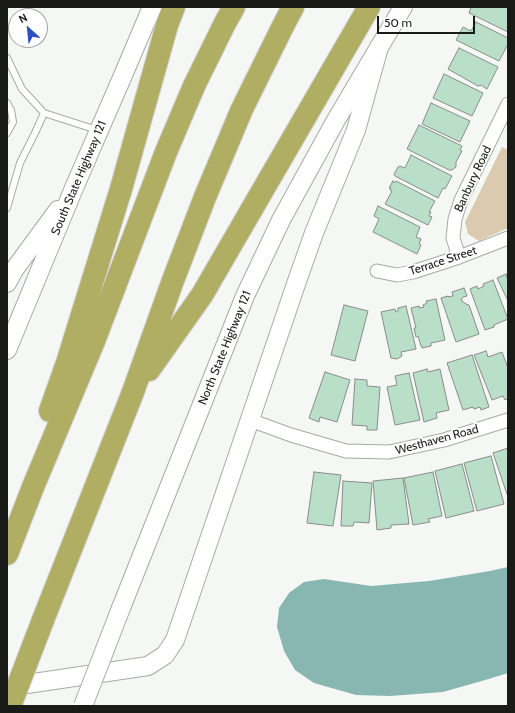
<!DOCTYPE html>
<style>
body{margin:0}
#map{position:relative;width:515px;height:713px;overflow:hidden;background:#f5f7f4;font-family:Cabin,sans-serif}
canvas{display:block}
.frame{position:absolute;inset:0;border:8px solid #1a1b19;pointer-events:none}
.north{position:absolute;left:8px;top:8px;width:40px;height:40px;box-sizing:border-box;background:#fff;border:1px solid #a3a4a3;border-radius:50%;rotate:333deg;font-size:11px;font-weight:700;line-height:16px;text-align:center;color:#1a1b19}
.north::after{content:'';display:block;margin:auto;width:14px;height:18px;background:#2b51c0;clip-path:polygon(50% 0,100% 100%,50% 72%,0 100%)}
.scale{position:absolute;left:377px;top:16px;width:98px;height:18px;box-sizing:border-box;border:2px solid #1a1b19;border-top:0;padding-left:5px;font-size:12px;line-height:14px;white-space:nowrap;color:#1a1b19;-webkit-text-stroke:3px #fff;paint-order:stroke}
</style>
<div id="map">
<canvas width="515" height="713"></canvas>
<div class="frame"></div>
<div class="north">N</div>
<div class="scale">50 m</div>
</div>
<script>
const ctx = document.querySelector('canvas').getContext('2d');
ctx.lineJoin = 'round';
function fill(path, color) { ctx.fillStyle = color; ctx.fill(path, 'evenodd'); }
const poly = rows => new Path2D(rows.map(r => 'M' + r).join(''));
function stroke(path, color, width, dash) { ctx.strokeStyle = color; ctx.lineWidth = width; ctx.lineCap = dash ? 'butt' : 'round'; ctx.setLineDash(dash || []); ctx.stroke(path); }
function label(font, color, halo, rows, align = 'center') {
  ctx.font = font + ' Cabin,sans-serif'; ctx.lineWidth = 3.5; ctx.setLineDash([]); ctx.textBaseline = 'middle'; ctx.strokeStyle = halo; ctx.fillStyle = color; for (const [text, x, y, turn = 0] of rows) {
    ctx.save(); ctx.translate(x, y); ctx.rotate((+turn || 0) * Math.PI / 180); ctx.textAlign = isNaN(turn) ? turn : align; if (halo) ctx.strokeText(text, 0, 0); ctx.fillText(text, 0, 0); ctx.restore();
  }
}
fill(poly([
 [502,147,508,150,508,228,479,241,468,234,465,222]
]), '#dbcaaf');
fill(poly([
 [508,567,508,673,485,680,443,692,390,696,356,695,314,683,295,670,284,651,277,627,279,608,289,593,304,582,324,579,371,586,429,581,490,571]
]), '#88b6b0');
const building = poly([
 [471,7,508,7,508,32,469,13,471,7],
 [476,22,508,38,508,46,507,46,499,61,456,40,463,27,471,31,476,22],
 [459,48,498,67,487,89,481,85,478,86,448,69,459,48],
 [444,74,483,93,472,116,433,98,444,74],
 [431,103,470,121,460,142,422,124,431,103],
 [419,125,462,146,460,150,462,151,456,162,456,167,452,170,449,170,407,149,419,125],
 [411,155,452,176,445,189,443,188,438,198,395,176,394,174,398,167,400,166,405,168,411,155],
 [393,181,394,183,396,181,435,201,429,212,431,212,429,216,432,217,428,225,385,204,392,191,390,190,391,188,389,188,393,181],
 [378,206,420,227,416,237,421,239,419,244,421,245,417,254,373,232,379,219,374,216,378,206],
 [506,274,507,278,508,277,508,301,497,278,506,274],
 [493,280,508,319,494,325,494,327,485,330,470,289,477,286,478,289,484,286,483,284,493,280],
 [464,288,467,296,463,297,461,300,466,304,469,305,479,334,456,342,441,298,448,296,448,297,453,296,452,292,464,288],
 [436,299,445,340,431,343,431,346,422,348,422,346,421,346,418,336,416,337,414,328,416,328,411,308,419,306,419,308,424,307,423,305,427,303,426,301,436,299],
 [344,305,368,311,355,361,331,355,344,305],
 [406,306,416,349,401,352,402,356,397,359,391,358,381,312,395,309,396,312,398,311,398,308,406,306],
 [486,351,488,357,502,352,508,368,508,399,505,400,503,396,492,400,474,355,486,351],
 [472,355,489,407,481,410,480,407,474,409,473,407,463,410,447,363,472,355],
 [427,369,428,372,440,369,449,410,436,413,437,418,424,422,413,373,427,369],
 [325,372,350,380,337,422,320,417,319,422,309,418,325,372],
 [409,373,420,420,395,425,387,387,397,385,395,376,409,373],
 [355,379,367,380,367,386,380,387,377,430,367,430,367,426,352,425,355,379],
 [508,448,508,497,493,453,508,448],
 [491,456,504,504,477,511,464,463,491,456],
 [462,464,474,511,446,518,435,471,462,464],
 [314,472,341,475,333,526,307,523,314,472],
 [433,472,442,516,428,519,430,522,413,525,404,478,433,472],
 [403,478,409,524,391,525,391,528,377,530,373,481,403,478],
 [343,481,372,483,369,523,354,522,353,526,341,526,343,481]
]);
fill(building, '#b9dfc9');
stroke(building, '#898c8a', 1);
const service = poly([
 [7,58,22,89,44,113,97,130],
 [7,103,11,110,13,122,7,133],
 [7,208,20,163,35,133,44,113]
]);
const minor = poly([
 [459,257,453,238,455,219,461,200,508,104],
 [377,271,397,275,413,272,459,257,508,238],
 [250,420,291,435,346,451,389,452,444,440,508,420]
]);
const secondary = poly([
 [7,283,14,270,58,210],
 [7,350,74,188,121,80,152,7],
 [121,608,245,296,281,220,336,120,403,7],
 [7,687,148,666,165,655,175,640,296,284,314,233,356,130,379,47]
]);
const motorway = poly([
 [149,370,202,295,369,7],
 [50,411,67,363,121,189,167,25,174,7],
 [7,554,33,487,94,341,166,152,194,86,225,23,234,7],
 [43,620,133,392,172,283,205,197,242,109,284,24,293,7]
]);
stroke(service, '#a8aaa7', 8);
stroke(minor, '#a8aaa7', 15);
stroke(secondary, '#a8aaa7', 20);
stroke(motorway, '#d1d1d1', 24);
stroke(service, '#fff', 6);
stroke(minor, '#fff', 13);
stroke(secondary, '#fff', 18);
stroke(motorway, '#b0ae63', 22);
const secondaryBridge = poly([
 [83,706,121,608]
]);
const motorwayBridge = poly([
 [10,706,43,620]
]);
stroke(secondaryBridge, '#a8aaa7', 20, []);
stroke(motorwayBridge, '#d1d1d1', 24, []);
stroke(secondaryBridge, '#fff', 18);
stroke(motorwayBridge, '#b0ae63', 22);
label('12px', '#1a1b19', '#fff', [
 ["South State Highway 121",79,178,-67],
 ["Banbury Road",473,179,-65],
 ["Terrace Street",443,261,-18],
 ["North State Highway 121",225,348,-68],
 ["Westhaven Road",437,440,-15]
]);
</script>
